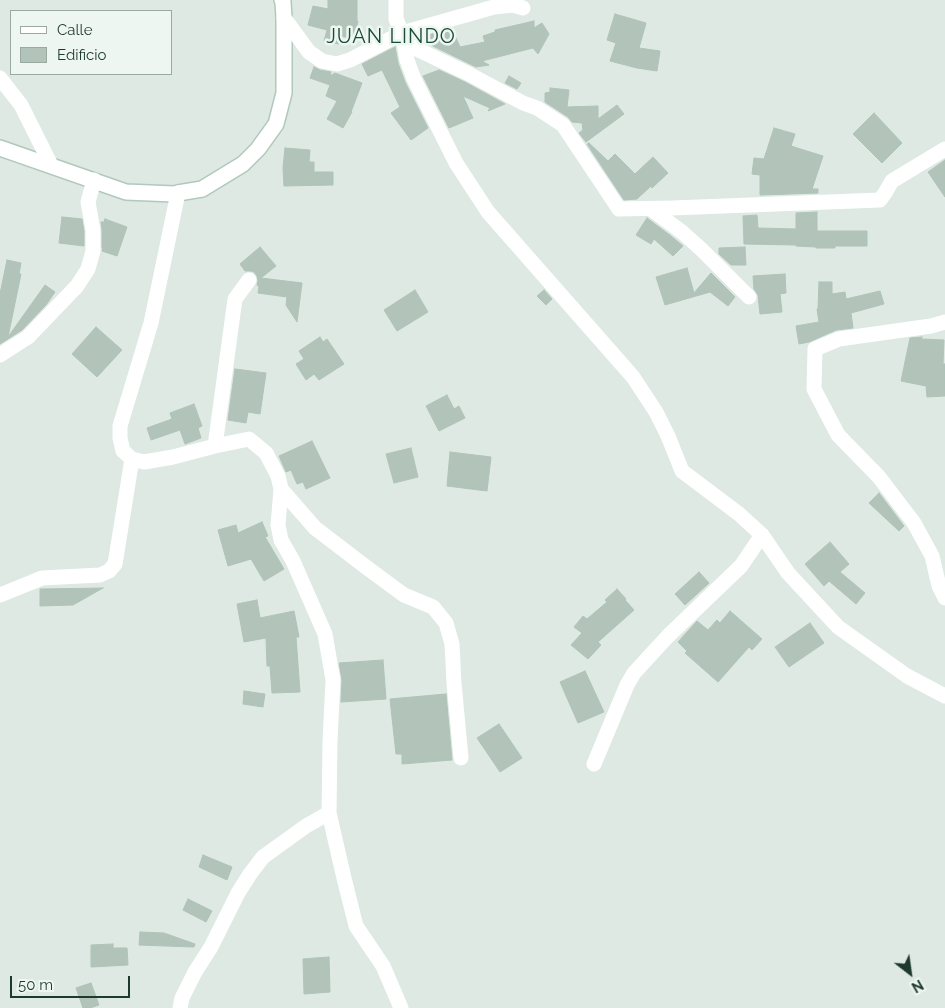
<!DOCTYPE html>
<style>
body{margin:0}
#map{position:relative;width:945px;height:1008px;overflow:hidden;background:#dde9e2;font-family:Raleway,sans-serif}
canvas{display:block}
.legend{position:absolute;left:10px;top:10px;width:162px;height:65px;box-sizing:border-box;background:#edf6f0;border:1px solid #9aaaa2;margin:0;padding:6px 9px;list-style:none;font-size:15px;color:#1e392d}
.legend li{display:flex;align-items:center;gap:10px;height:25px}
.legend b{width:25px;border:1px solid #9aaaa2}
.north{position:absolute;left:885px;top:948px;width:50px;height:50px;-webkit-text-stroke:4px #edf6f0;paint-order:stroke;rotate:150deg;font-size:14px;font-weight:700;line-height:20px;text-align:center;color:#1e392d}
.north::after{content:'';display:block;margin:auto;width:18px;height:22px;background:#1e392d;clip-path:polygon(50% 0,100% 100%,50% 72%,0 100%)}
.scale{position:absolute;left:10px;top:976px;width:120px;height:22px;box-sizing:border-box;border:2px solid #1e392d;border-top:0;padding-left:6px;font-size:15px;line-height:18px;white-space:nowrap;color:#1e392d;-webkit-text-stroke:4px #edf6f0;paint-order:stroke}
</style>
<div id="map">
<canvas width="945" height="1008"></canvas>
<ul class="legend">
<li><b style="height:6px;background:#fff"></b>Calle</li>
<li><b style="height:14px;background:#b2c4ba"></b>Edificio</li>
</ul>
<div class="north">N</div>
<div class="scale">50 m</div>
</div>
<script>
const ctx = document.querySelector('canvas').getContext('2d');
ctx.lineJoin = 'round';
function fill(path, color) { ctx.fillStyle = color; ctx.fill(path, 'evenodd'); }
const poly = rows => new Path2D(rows.map(r => 'M' + r).join(''));
function stroke(path, color, width, dash) { ctx.strokeStyle = color; ctx.lineWidth = width; ctx.lineCap = dash ? 'butt' : 'round'; ctx.setLineDash(dash || []); ctx.stroke(path); }
function label(font, color, halo, rows, align = 'center') {
  ctx.font = font + ' Raleway,sans-serif'; ctx.lineWidth = 5; ctx.setLineDash([]); ctx.textBaseline = 'middle'; ctx.strokeStyle = halo; ctx.fillStyle = color; for (const [text, x, y, turn = 0] of rows) {
    ctx.save(); ctx.translate(x, y); ctx.rotate((+turn || 0) * Math.PI / 180); ctx.textAlign = isNaN(turn) ? turn : align; if (halo) ctx.strokeText(text, 0, 0); ctx.fillText(text, 0, 0); ctx.restore();
  }
}
const building = poly([
 [328,0,357,0,357,21,358,21,354,39,341,36,339,44,324,41,327,30,308,25,313,6,328,9,328,0],
 [615,14,646,23,639,48,660,51,657,71,637,68,610,61,616,43,607,40,615,14],
 [534,21,534,28,542,23,549,34,538,54,533,48,482,61,489,65,476,67,433,46,428,35,452,29,460,47,485,42,483,36,495,32,495,30,534,21],
 [395,47,398,63,405,82,428,128,411,140,391,113,400,107,382,70,368,76,362,64,395,47],
 [314,67,320,70,331,72,330,76,335,73,362,83,351,112,352,112,343,128,327,119,337,101,326,96,330,85,310,78,314,67],
 [439,70,465,82,505,104,488,111,490,108,463,96,473,118,449,128,423,76,439,70],
 [509,76,521,83,517,89,505,83,509,76],
 [550,88,569,90,567,107,598,106,598,119,617,105,624,114,586,142,579,133,583,130,582,123,572,122,568,117,545,102,545,93,550,92,550,88],
 [874,113,902,143,882,163,853,134,874,113],
 [774,128,795,134,791,146,823,156,812,189,818,189,818,193,760,195,760,175,752,174,754,158,764,159,774,128],
 [589,143,608,161,615,154,635,174,653,157,668,173,652,188,651,186,637,199,624,200,587,144,589,143],
 [285,148,310,150,309,162,314,162,314,172,333,172,333,185,284,186,283,168,285,148],
 [945,160,945,197,928,172,945,160],
 [817,212,817,231,867,231,867,246,835,246,835,248,816,248,816,247,796,246,796,245,744,244,743,216,757,215,758,228,796,229,796,213,817,212],
 [62,217,82,219,84,231,84,246,59,243,62,217],
 [647,218,671,236,683,246,673,256,654,239,651,244,636,235,647,218],
 [105,219,127,227,117,256,102,251,103,248,102,248,102,230,101,222,104,222,105,219],
 [260,247,276,266,261,278,302,283,297,322,286,305,287,297,258,293,259,287,257,285,258,281,257,276,254,272,251,271,245,271,240,264,260,247],
 [745,247,746,265,731,265,719,254,719,248,745,247],
 [7,260,21,263,19,274,21,274,8,337,45,285,55,292,46,305,22,330,0,344,0,294,7,260],
 [687,268,694,293,711,273,735,297,728,306,710,292,665,305,656,277,687,268],
 [785,274,786,293,780,294,782,312,760,314,758,295,754,289,753,276,785,274],
 [819,282,832,282,832,294,845,292,846,299,880,291,884,304,851,313,853,328,836,330,809,342,799,344,796,326,819,322,817,309,818,309,819,282],
 [415,290,428,312,397,331,384,310,415,290],
 [544,290,552,299,546,305,537,296,544,290],
 [96,327,122,350,97,377,72,354,96,327],
 [320,337,323,342,327,339,344,364,319,380,314,374,306,380,296,364,304,359,299,351,320,337],
 [922,337,921,339,944,340,943,364,945,364,945,396,927,397,926,386,901,381,910,338,922,337],
 [235,369,266,373,260,414,248,412,246,423,228,420,235,369],
 [447,395,454,409,459,406,465,418,439,431,426,406,447,395],
 [194,404,202,426,198,428,201,438,185,444,180,430,151,440,147,428,172,419,170,413,194,404],
 [312,441,330,478,306,489,303,482,297,484,291,470,286,472,279,456,312,441],
 [411,448,418,477,394,483,386,454,411,448],
 [450,452,491,457,487,491,447,486,450,452],
 [879,493,904,526,899,531,869,503,879,493],
 [262,522,268,536,265,537,284,569,264,581,251,559,228,566,218,530,236,525,238,533,262,522],
 [830,542,849,564,840,572,865,593,856,604,829,581,824,586,805,564,830,542],
 [699,572,709,583,685,605,675,594,699,572],
 [103,588,73,605,40,606,40,589,103,588],
 [617,589,626,599,625,600,634,610,598,642,601,645,588,659,571,645,582,633,574,627,583,616,587,619,607,602,605,600,617,589],
 [257,600,260,618,294,611,299,637,296,637,300,692,272,693,270,666,267,666,266,638,244,642,237,604,257,600],
 [730,611,762,639,752,650,749,647,718,682,685,653,687,651,678,642,697,621,708,630,717,620,720,623,730,611],
 [810,623,824,643,789,667,775,647,810,623],
 [383,660,386,699,341,702,342,680,339,663,383,660],
 [585,671,604,712,578,723,560,682,585,671],
 [244,691,265,694,263,707,243,704,244,691],
 [446,694,452,760,402,764,402,754,396,754,390,699,446,694],
 [499,724,522,758,500,772,477,738,499,724],
 [203,855,232,867,227,880,199,867,203,855],
 [188,899,212,911,206,922,183,910,188,899],
 [140,932,164,933,195,944,194,947,139,945,140,932],
 [113,944,113,948,127,948,128,965,91,967,91,945,113,944],
 [329,957,330,992,304,994,303,959,329,957],
 [91,983,99,1005,90,1008,83,1008,76,988,91,983]
]);
fill(building, '#b2c4ba');
stroke(building, '#afc3b8', 1);
const secondary = poly([
 [0,148,126,192,174,194,178,193,202,189,243,164,258,149,276,124,284,93,284,18,283,2,282,0]
]);
stroke(secondary, '#b0c9bc', 18);
stroke(poly([
 [396,0,396,19,402,33,404,43,469,74,523,103,537,108,563,125,619,209,672,208,880,200,885,193,892,181,945,149],
 [284,18,309,52,322,61,337,64,350,60,402,33,494,7,513,5,523,8],
 [404,43,407,60,414,79,456,163,488,212,633,377,656,412,668,436,682,471,739,514,762,535,788,573,838,627,907,676,945,696],
 [0,78,21,105,51,165],
 [178,193,151,323,120,426,120,438,123,451,132,459,144,462,173,457,215,446,249,439,266,453,278,476,281,489,278,525,281,540,293,561,325,634,333,680,330,741,329,813,344,878,356,926,383,966,401,1008],
 [651,209,682,232,701,249,749,297],
 [945,322,931,326,839,339,815,349,814,389,838,435,879,477,914,523,932,556,939,586,945,598],
 [0,355,28,337,77,286,88,269,93,251,93,230,88,202,94,180],
 [215,446,235,299,249,280],
 [281,489,315,528,366,567,404,595,433,607,446,623,452,644,454,683,461,758],
 [0,595,42,578,100,575,109,571,115,564,132,459],
 [594,764,627,685,634,673,668,636,741,566,762,535],
 [180,1008,182,998,195,972,211,947,238,893,250,874,263,857,306,826,329,813]
]), '#fff', 15);
stroke(secondary, '#fff', 15);
ctx.letterSpacing = '1px';
label('20px', '#1a4b37', '#edf6f0', [
 ["JUAN LINDO",391,37]
]);
ctx.letterSpacing = '0px';
</script>
